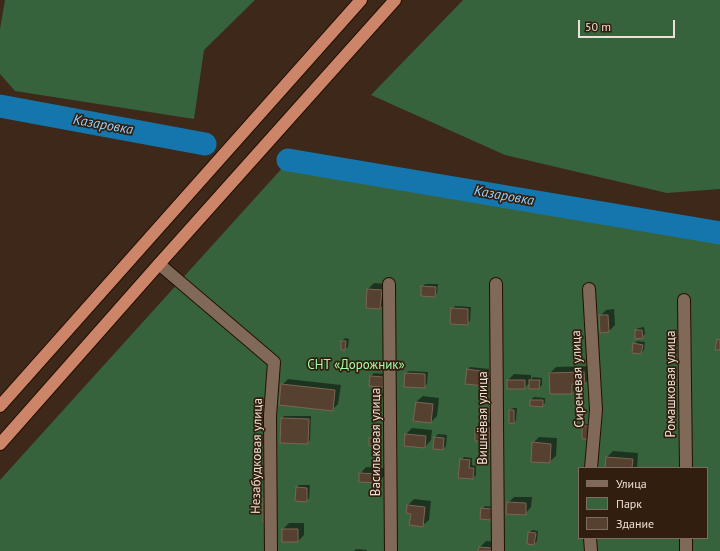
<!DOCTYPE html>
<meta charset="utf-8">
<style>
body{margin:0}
#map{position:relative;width:720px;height:551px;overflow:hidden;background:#3d2819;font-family:"PT Sans",sans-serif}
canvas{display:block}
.legend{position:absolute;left:578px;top:467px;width:130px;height:72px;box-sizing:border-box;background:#321e0f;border:1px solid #7d6c5f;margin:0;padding:5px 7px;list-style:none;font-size:12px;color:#eee0d6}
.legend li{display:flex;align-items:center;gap:8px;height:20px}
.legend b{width:20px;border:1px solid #7d6c5f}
.scale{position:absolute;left:578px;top:20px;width:97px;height:18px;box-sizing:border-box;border:2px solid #eee0d6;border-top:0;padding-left:5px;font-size:12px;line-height:14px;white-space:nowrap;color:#eee0d6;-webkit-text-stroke:3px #321e0f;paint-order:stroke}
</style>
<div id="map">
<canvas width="720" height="551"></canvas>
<ul class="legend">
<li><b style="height:5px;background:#816958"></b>Улица</li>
<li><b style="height:11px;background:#36633b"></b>Парк</li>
<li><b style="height:11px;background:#56402f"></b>Здание</li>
</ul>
<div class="scale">50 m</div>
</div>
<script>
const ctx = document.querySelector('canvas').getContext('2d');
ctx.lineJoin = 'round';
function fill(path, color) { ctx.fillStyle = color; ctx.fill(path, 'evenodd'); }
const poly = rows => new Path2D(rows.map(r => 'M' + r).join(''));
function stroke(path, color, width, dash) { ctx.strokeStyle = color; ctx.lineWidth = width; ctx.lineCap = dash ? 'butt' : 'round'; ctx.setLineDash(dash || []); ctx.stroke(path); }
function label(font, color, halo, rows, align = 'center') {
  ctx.font = font + ' "PT Sans",sans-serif'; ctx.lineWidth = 3.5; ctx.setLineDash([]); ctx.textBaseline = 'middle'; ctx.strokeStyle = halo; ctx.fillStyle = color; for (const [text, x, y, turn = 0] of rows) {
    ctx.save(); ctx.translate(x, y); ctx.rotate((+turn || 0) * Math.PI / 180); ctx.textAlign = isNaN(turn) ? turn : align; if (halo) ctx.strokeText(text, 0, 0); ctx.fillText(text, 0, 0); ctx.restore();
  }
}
fill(poly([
 [5,0,255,0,204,50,194,119,15,91,0,74,0,29],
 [463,0,720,0,720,189,667,193,505,155,371,95],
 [284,166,720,238,720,551,0,551,0,480],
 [579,468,707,468,707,538,579,538]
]), '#36633b');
fill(poly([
 [374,283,387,284,386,302,380,308,368,289],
 [425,284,438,284,437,293,435,296,422,287],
 [455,306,471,307,470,321,467,324,452,309],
 [614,309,615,325,609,331,600,316,606,310],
 [644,327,645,334,642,337,636,331,638,328],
 [345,338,349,339,348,347,345,349,342,341],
 [637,341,645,342,644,350,641,353,634,344],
 [590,366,591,377,585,383,578,383,578,387,572,393,550,373,556,367],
 [470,367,489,369,487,382,484,385,467,370],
 [409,371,428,372,427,384,424,387,406,373],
 [374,373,386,374,385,383,382,386,371,376],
 [514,374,531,375,531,380,533,377,542,378,542,385,539,388,530,383,524,388,508,380],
 [288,379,341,385,338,404,332,410,282,385],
 [423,396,439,398,437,416,431,422,414,421,416,402],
 [534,397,545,398,545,403,542,406,531,400],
 [513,408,517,408,516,420,514,423,510,410],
 [284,416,311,416,310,440,308,443,282,419],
 [482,422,495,423,495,435,489,441,476,428],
 [586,424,592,424,591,436,583,427],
 [412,428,432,430,431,440,425,447,406,434],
 [438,434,447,435,446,446,443,449,434,448,435,437],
 [372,436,381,436,381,442,378,445,370,439],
 [539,437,557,438,556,456,549,462,533,443],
 [613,451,638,453,637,468,606,468,607,457],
 [464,457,472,458,472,465,476,466,476,475,473,478,461,460],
 [366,467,384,468,384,476,378,482,360,474],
 [299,485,310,485,309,498,306,501,296,488],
 [514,497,532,497,531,507,525,514,508,503],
 [414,499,431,501,429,520,422,526,408,505],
 [485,506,494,507,493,517,491,519,482,509],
 [289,523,304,523,304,535,298,541,283,529],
 [532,530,538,531,537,541,534,544,529,533],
 [486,541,498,542,497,551,479,551,480,547],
 [356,549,367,550,367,551,354,551]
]), '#0007');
stroke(poly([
 [0,106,205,144],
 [288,160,720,233]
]), '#1476ac', 23);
const building = poly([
 [421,286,436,287,435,297,421,296,421,286],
 [367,289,382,290,380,309,366,308,367,289],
 [451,308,468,309,468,325,450,324,451,308],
 [599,315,608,315,609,332,600,333,599,315],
 [635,330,642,330,643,338,635,339,635,330],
 [717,339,720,340,720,350,715,350,717,339],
 [341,341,346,341,345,350,341,350,341,341],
 [633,343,643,345,641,354,632,353,633,343],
 [467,369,487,372,485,386,465,384,467,369],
 [584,372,585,384,572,384,572,394,550,394,549,373,584,372],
 [405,373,425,374,425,388,404,387,405,373],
 [370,376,383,377,383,387,369,386,370,376],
 [507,380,525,380,525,389,507,389,507,380],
 [529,380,540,380,539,389,529,389,529,380],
 [281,384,335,390,333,411,279,405,281,384],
 [530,400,543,400,543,407,530,406,530,400],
 [416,402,433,404,431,423,413,421,416,402],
 [509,410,514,410,514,424,509,423,509,410],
 [281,418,309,419,308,444,280,443,281,418],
 [582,426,589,426,589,439,582,439,582,426],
 [475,428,490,428,489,442,475,441,475,428],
 [405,434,426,436,425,448,404,446,405,434],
 [434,437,444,438,443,450,433,449,434,437],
 [369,438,378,438,378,446,369,446,369,438],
 [532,442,551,444,550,463,531,462,532,442],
 [606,457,633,459,632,468,605,468,606,457],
 [460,459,470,460,469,468,474,468,473,479,458,478,460,459],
 [359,473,378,474,378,483,359,482,359,473],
 [296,487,307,488,307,502,295,501,296,487],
 [263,499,267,499,268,522,263,522,263,499],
 [507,502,526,503,526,515,506,514,507,502],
 [407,505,425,507,423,527,409,525,411,514,406,513,407,505],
 [481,508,492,509,491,520,480,519,481,508],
 [282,529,298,529,298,542,282,542,282,529],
 [528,532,536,533,534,545,527,544,528,532],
 [479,547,492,548,492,551,478,551,479,547]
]);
fill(building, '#56402f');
stroke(building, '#7c6453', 1);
const minor = poly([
 [159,264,274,362,270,416,271,551],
 [389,284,391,551],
 [496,284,498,551],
 [589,289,596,410,591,468],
 [684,300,686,468],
 [590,538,591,551],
 [686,538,686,551]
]);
const highway = poly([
 [0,406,361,0],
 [0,444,159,264,395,0]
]);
stroke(minor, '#231003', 14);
stroke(highway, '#231003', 14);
stroke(minor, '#816958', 12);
stroke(highway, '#cc8569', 12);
label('13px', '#9effa8', '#321e0f', [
 ["СНТ «Дорожник»",356,365]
]);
label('13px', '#eee0d6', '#321e0f', [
 ["Сиреневая улица",578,379,-92],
 ["Ромашковая улица",671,384,-90],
 ["Вишнёвая улица",483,418,-90],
 ["Васильковая улица",376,442,-90],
 ["Незабудковая улица",257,456,-89]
]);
label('italic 14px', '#93d1fd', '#321e0f', [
 ["Казаровка",103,125,10],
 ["Казаровка",504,196,10]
]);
</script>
